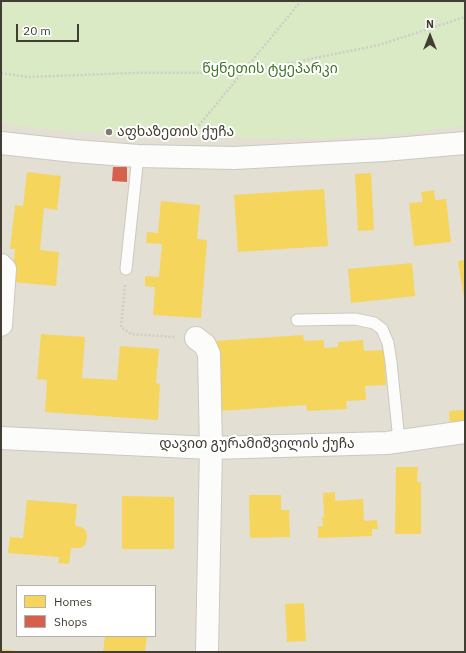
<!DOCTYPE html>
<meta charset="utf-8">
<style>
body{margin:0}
#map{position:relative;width:466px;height:653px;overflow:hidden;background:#eeede6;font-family:"IBM Plex Sans",sans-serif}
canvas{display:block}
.frame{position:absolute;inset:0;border:2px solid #433e33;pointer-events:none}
.legend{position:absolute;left:16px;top:585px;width:140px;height:52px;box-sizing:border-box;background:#fff;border:1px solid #b4b2ad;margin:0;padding:5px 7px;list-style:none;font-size:12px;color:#433e33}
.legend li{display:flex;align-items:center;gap:8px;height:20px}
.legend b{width:20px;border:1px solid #b4b2ad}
.north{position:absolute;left:410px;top:16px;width:40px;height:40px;-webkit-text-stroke:3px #fff;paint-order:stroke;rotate:0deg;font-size:11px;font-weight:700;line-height:16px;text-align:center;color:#433e33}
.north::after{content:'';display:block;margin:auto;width:14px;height:18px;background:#433e33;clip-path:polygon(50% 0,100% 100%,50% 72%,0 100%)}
.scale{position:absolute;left:16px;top:24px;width:63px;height:18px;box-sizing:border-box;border:2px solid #433e33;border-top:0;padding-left:5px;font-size:12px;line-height:14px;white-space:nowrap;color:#433e33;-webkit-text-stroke:3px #fff;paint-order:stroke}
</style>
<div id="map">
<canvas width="466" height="653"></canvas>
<div class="frame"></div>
<ul class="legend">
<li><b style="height:11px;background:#f6d55c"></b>Homes</li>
<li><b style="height:11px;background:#d6604d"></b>Shops</li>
</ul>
<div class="north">N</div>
<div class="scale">20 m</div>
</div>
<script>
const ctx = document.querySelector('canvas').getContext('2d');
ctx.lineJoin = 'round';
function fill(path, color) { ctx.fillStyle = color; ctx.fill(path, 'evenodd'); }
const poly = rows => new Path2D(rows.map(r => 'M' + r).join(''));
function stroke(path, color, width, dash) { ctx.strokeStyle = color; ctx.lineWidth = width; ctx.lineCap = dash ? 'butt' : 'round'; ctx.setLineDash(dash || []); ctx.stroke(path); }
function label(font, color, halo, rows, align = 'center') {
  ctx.font = font + ' "IBM Plex Sans","Noto Sans Georgian",sans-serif'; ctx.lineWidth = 4; ctx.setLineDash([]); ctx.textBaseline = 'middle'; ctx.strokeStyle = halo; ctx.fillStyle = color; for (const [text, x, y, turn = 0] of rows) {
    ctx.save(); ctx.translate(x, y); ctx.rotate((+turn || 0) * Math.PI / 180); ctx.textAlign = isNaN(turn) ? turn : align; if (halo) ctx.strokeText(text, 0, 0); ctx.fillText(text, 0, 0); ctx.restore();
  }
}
fill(poly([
 [1,1,465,1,465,652,1,652],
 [17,586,155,586,155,636,17,636]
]), '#e3dfd3');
fill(poly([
 [1,1,465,1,465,126,389,135,332,138,255,138,124,135,42,129,1,123]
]), '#d9eac5');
fill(poly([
 [27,172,61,176,57,210,44,208,40,250,59,252,56,286,12,282,15,249,10,249,15,205,23,206],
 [371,173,374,230,358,231,355,174],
 [324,189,328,246,238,252,234,195],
 [434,190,435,200,446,199,451,242,414,246,409,203,423,202,421,192],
 [161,201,200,205,197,239,207,240,201,318,153,315,155,287,145,286,145,276,159,277,162,244,146,243,147,232,158,233],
 [465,260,465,298,464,298,458,261],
 [412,263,415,296,351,303,348,269],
 [41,334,85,337,82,378,117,380,120,346,159,349,156,383,160,384,158,420,45,412,47,380,37,379],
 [303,335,304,341,324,340,324,348,338,347,338,342,363,340,364,351,384,350,386,385,365,386,366,400,346,401,347,409,307,411,306,405,220,411,215,341],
 [464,410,465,422,450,424,449,411],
 [396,467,418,467,417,482,421,482,421,534,395,534],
 [335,492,335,501,363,499,364,521,377,520,378,529,372,529,372,536,318,538,318,526,323,526,322,517,324,517,323,493],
 [249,495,281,495,281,510,289,510,290,537,250,538],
 [122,496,174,497,174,549,122,549],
 [27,500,77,504,75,526,82,527,86,531,87,537,85,545,80,548,71,548,69,564,58,563,59,557,8,553,10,537,23,538],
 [304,603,306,641,287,642,285,604],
 [105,636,147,636,145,652,103,652],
 [1,649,16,651,16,652,1,652]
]), '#f6d55c');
fill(poly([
 [113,167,127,167,127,182,112,181]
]), '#d6604d');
const service = poly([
 [126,269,138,156],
 [297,320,355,319,374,323,382,329,388,343,391,362,399,441]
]);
const minor = poly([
 [1,265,5,269,1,325],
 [196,338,205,345,209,354,211,448,207,652],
 [1,438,211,448,387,443,465,432]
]);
const tertiary = poly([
 [1,143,74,151,138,156,234,158,384,150,465,143]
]);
stroke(service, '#cac9c2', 13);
stroke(minor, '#cac9c2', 24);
stroke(tertiary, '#cac9c2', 24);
stroke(poly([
 [1,73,28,77,133,73,241,73,379,45,465,17],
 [191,135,301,1],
 [125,285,121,327,131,334,175,337]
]), '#cfcdc8', 2.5, [2, 2]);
stroke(service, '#fcfcfb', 11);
stroke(minor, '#fcfcfb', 22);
stroke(tertiary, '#fcfcfb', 22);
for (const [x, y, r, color] of [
 [109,132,4,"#7f7b72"]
]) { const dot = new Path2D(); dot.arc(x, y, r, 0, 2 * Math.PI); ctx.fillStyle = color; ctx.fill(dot); stroke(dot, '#fff', 1.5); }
label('14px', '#3e7526', '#fff', [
 ["წყნეთის ტყეპარკი",270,69]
]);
label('14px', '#433e33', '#fff', [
 ["აფხაზეთის ქუჩა",117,132]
], 'left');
label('14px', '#433e33', '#fff', [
 ["დავით გურამიშვილის ქუჩა",257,444]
]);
</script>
